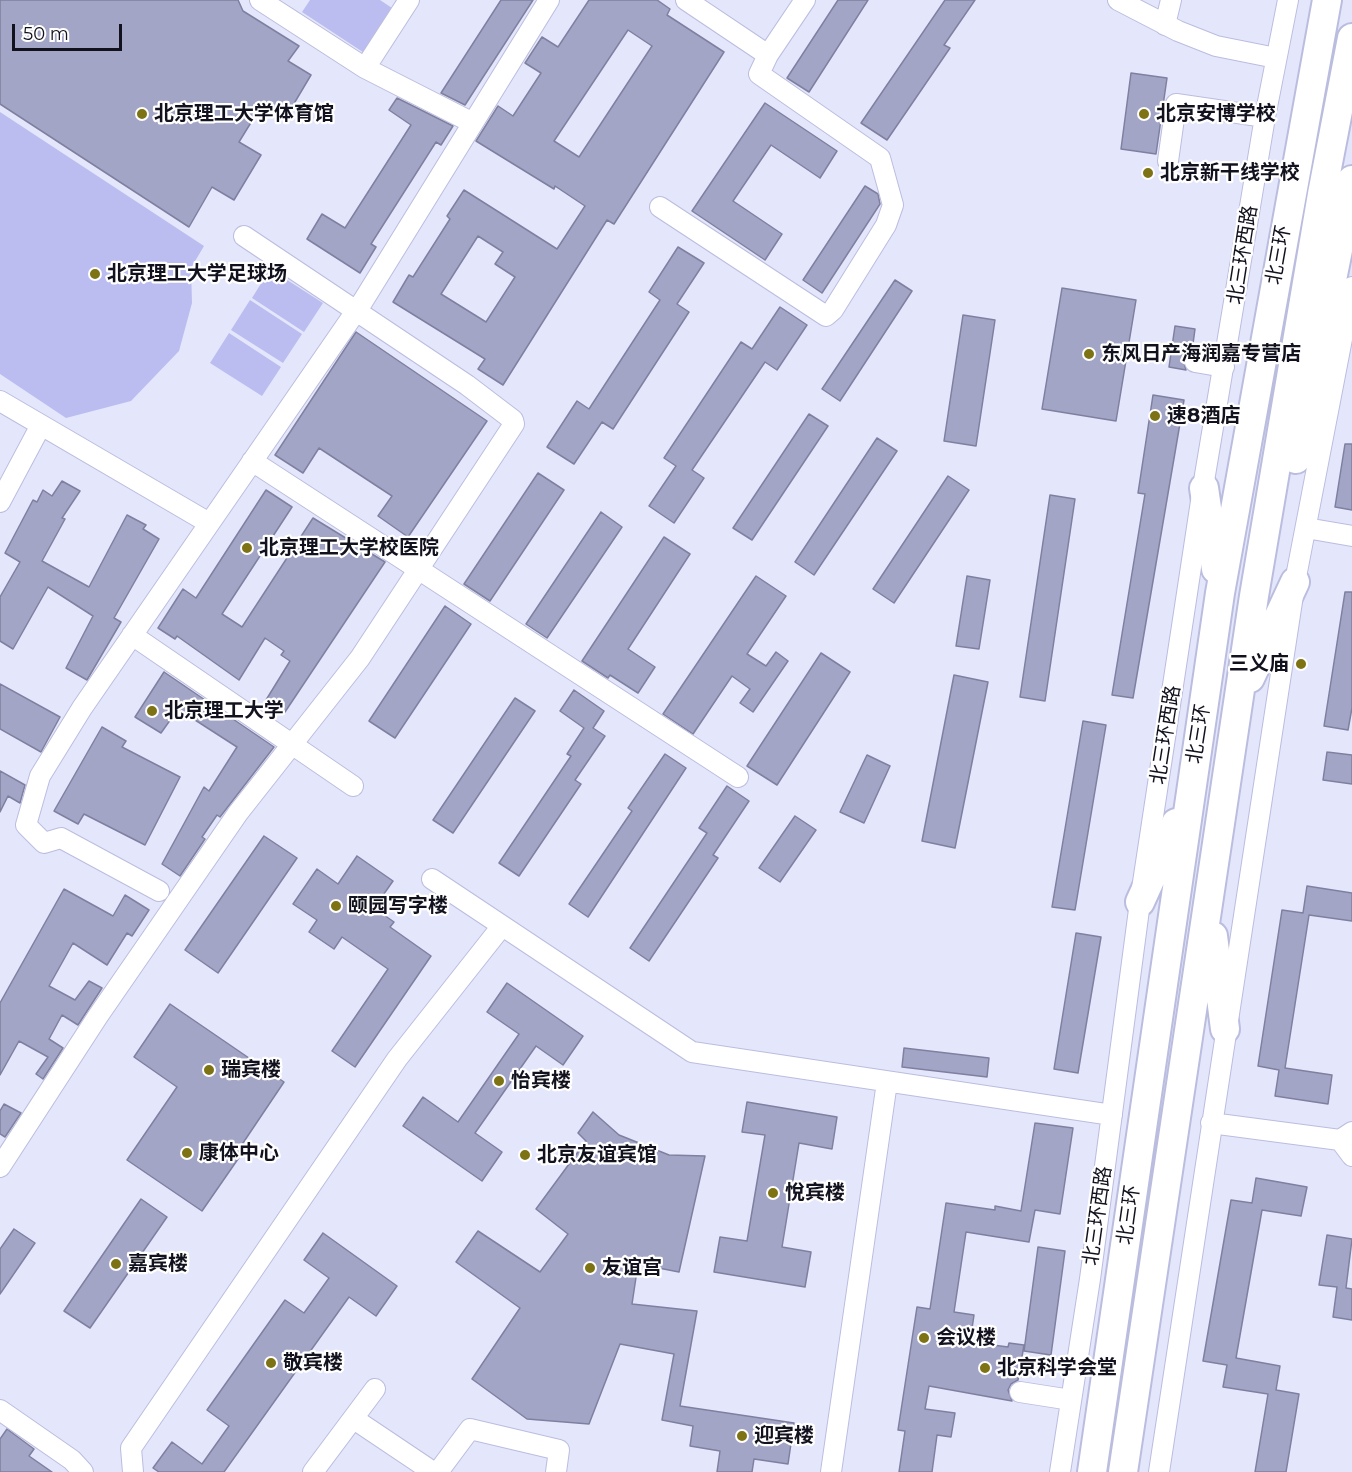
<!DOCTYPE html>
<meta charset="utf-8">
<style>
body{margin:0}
#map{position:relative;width:1352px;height:1472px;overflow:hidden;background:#e4e6fb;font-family:Montserrat,sans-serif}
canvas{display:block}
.scale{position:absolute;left:12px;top:24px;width:110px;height:27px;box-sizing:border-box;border:3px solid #12121e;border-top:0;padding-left:8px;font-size:18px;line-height:21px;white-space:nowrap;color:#12121e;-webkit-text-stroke:4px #fff;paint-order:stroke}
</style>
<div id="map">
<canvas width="1352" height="1472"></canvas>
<div class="scale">50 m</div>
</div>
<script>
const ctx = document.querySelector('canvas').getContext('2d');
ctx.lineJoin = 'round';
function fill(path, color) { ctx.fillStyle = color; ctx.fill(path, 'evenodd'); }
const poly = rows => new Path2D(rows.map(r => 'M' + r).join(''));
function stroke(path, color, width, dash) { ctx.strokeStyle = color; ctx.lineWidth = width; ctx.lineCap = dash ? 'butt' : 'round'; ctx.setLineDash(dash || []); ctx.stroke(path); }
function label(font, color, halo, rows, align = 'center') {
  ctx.font = font + ' Montserrat,"Noto Sans SC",sans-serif'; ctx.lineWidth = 4.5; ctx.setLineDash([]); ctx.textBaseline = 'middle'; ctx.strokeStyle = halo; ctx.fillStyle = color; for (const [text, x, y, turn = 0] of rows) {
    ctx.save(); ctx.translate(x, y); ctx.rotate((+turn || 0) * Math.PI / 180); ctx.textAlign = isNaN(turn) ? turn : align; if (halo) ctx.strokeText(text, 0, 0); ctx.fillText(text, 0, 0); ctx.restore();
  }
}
fill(poly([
 [310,0,380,0,407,18,378,62,302,12],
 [0,112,204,246,191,268,192,303,179,351,131,401,66,418,0,374],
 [270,269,323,303,304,332,252,298],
 [250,300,302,334,283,363,231,330],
 [229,333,281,367,262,396,210,363]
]), '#bbbdf0');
const building = poly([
 [0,0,238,0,243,11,299,46,288,61,311,75,286,117,263,103,239,142,261,155,234,200,212,187,189,227,0,104,0,0],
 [501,0,533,0,465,105,441,93,501,0],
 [589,0,657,0,670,9,667,15,724,52,614,224,607,220,503,385,478,369,485,359,393,302,409,275,413,277,450,219,447,216,464,190,557,249,585,206,555,186,554,189,476,141,498,106,513,116,541,73,525,63,542,37,558,47,589,0],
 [628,30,652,46,579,157,554,141,628,30],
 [478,236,503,252,495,264,515,277,486,322,441,294,478,236],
 [838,0,868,0,809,92,787,78,838,0],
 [945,0,975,0,944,45,950,48,887,140,861,123,945,0],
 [1131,73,1167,78,1156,154,1121,149,1131,73],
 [397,98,453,126,441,145,436,142,371,244,376,247,360,273,307,239,322,214,345,228,411,125,389,110,397,98],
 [765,103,837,151,820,178,771,145,733,201,782,234,765,260,692,211,765,103],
 [865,186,878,194,880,204,822,293,803,280,865,186],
 [678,247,704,263,677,304,689,312,613,429,602,422,574,464,547,447,577,401,589,409,660,300,649,292,678,247],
 [895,280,912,291,840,401,822,389,895,280],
 [1062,288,1136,300,1116,421,1042,409,1062,288],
 [780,307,807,325,777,370,765,362,692,470,704,478,674,523,649,506,676,466,664,458,741,342,752,349,780,307],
 [963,315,995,320,976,446,944,441,963,315],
 [1175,326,1195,329,1192,351,1183,359,1186,370,1169,367,1175,326],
 [356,332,487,421,408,537,378,516,392,496,319,448,303,473,275,455,356,332],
 [1153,395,1184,400,1133,698,1112,695,1145,494,1138,493,1153,395],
 [809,414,828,426,752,540,733,528,809,414],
 [877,438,897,451,814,575,795,562,877,438],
 [1345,444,1352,444,1352,510,1335,507,1345,444],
 [538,473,564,490,490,601,464,584,538,473],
 [948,476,969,490,894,603,873,589,948,476],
 [62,481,80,491,62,518,65,519,42,561,89,587,127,515,146,525,143,529,159,539,114,618,121,622,87,680,66,668,93,616,48,587,13,649,0,641,0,597,20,562,5,553,33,500,37,502,43,490,52,496,62,481],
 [266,490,292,507,222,614,242,627,313,518,385,562,285,712,266,700,290,661,281,655,284,651,265,638,239,680,177,636,175,639,158,628,183,589,196,598,266,490],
 [1050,495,1075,499,1045,701,1020,697,1050,495],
 [601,512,622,527,547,638,526,624,601,512],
 [664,537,690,554,628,649,655,667,638,693,610,675,608,678,582,661,664,537],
 [756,576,786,596,747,654,766,666,776,652,788,661,753,712,740,703,750,689,732,676,693,734,663,714,756,576],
 [967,576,990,580,979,649,956,646,967,576],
 [1345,592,1352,592,1352,708,1348,730,1324,726,1345,592],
 [445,606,471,624,395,738,369,721,445,606],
 [821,653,850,672,777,785,747,766,821,653],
 [164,672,274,747,220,817,217,815,202,837,205,839,180,876,162,864,204,787,209,791,237,747,178,709,161,733,135,717,164,672],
 [954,675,988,682,955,848,922,841,954,675],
 [0,684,60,717,41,752,0,729,0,684],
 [574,690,604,711,593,728,605,736,575,780,581,784,519,876,499,863,571,756,567,754,584,728,560,711,574,690],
 [515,698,535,711,453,833,433,820,515,698],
 [1083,721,1106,725,1075,910,1052,907,1083,721],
 [102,727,126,741,122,747,180,777,145,845,84,814,78,824,54,811,102,727],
 [1327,752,1352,755,1352,784,1323,780,1327,752],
 [665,754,686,768,588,917,569,904,632,811,628,808,665,754],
 [867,755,890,766,864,823,840,812,867,755],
 [0,771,25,785,20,803,8,796,0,812,0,771],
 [727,786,749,801,713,855,718,858,649,961,630,948,707,833,699,828,727,786],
 [795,816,816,830,780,882,759,868,795,816],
 [264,836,297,858,218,973,185,950,264,836],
 [357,856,393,881,374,908,394,922,390,927,431,956,355,1067,332,1051,388,969,342,937,334,949,309,932,317,920,293,904,317,869,338,884,357,856],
 [1307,886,1352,893,1352,921,1309,915,1285,1068,1332,1075,1328,1104,1275,1096,1279,1070,1258,1066,1282,910,1303,913,1307,886],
 [64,889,113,916,125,895,149,910,132,936,127,933,107,965,73,943,49,986,75,1000,89,981,102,988,78,1025,62,1015,49,1039,63,1048,43,1079,36,1074,48,1057,19,1041,0,1075,0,1003,64,889],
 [1076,933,1101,937,1078,1073,1054,1069,1076,933],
 [507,983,583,1036,563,1065,536,1046,475,1133,502,1152,482,1181,403,1126,423,1097,458,1122,519,1034,487,1012,507,983],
 [170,1004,284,1082,243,1143,247,1146,202,1211,127,1160,177,1087,134,1057,170,1004],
 [904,1048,989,1058,987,1077,902,1067,904,1048],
 [747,1102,837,1117,832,1149,799,1143,782,1247,811,1252,805,1287,714,1272,720,1237,747,1241,765,1135,742,1132,747,1102],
 [4,1104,21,1113,5,1137,0,1134,0,1111,4,1104],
 [593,1112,619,1135,669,1155,705,1156,679,1272,638,1264,632,1304,697,1311,680,1406,794,1423,788,1464,754,1459,752,1472,717,1472,720,1451,690,1446,693,1426,662,1420,674,1354,620,1344,589,1424,527,1419,472,1379,520,1308,456,1262,478,1231,540,1272,568,1234,536,1209,586,1141,578,1133,593,1112],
 [1035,1123,1073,1128,1060,1214,1035,1210,1029,1242,966,1232,954,1312,974,1315,970,1342,1008,1347,1009,1343,1024,1345,1018,1380,1011,1384,1008,1390,1012,1401,929,1386,925,1409,955,1413,951,1437,937,1435,932,1472,899,1472,905,1431,898,1430,917,1307,930,1309,946,1203,995,1210,995,1206,1021,1211,1035,1123],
 [1256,1178,1307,1187,1301,1216,1262,1210,1236,1358,1280,1366,1276,1390,1299,1394,1286,1472,1255,1472,1268,1394,1223,1387,1227,1365,1203,1361,1231,1200,1252,1203,1256,1178],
 [141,1199,167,1217,90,1328,64,1311,141,1199],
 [14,1229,35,1243,0,1294,0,1249,14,1229],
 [323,1233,397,1286,376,1316,349,1297,224,1472,159,1472,153,1468,172,1442,202,1464,229,1426,207,1410,285,1300,304,1313,329,1278,304,1260,323,1233],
 [1327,1235,1352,1239,1346,1288,1352,1289,1352,1320,1333,1317,1337,1287,1319,1285,1327,1235],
 [1038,1247,1065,1251,1051,1355,1024,1351,1038,1247],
 [7,1429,34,1449,29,1456,52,1472,0,1472,0,1439,7,1429]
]);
fill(building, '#a3a5c7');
stroke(building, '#7f80a0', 1.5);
const minor = poly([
 [260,0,365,68,473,123],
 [686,0,768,55,805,0],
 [1118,0,1178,31,1216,46,1276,58],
 [1165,25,1171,0],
 [365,68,409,0],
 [1168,161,1176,104,1265,117],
 [660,207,826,316,833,310,886,225,893,205,880,158,759,74,768,55],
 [1195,362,1224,367],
 [0,401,209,523],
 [252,461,738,777],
 [0,502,40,427],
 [1306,528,1352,536],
 [132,635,353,786],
 [432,879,692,1052,1112,1115],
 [159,891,61,838,44,843,26,825,40,776,82,708,363,301,549,0],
 [1211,1123,1340,1140,1352,1132],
 [1340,1140,1352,1156],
 [0,1167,98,1016,238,813,360,658,514,424,513,420,467,385,244,236],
 [1020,1392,1071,1400],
 [0,1410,72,1460,83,1472],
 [354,1419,433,1472],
 [133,1472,131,1448,397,1059,502,926],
 [313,1472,375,1389],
 [438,1472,470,1429,559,1450,556,1472],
 [831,1472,887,1082],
 [1060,1472,1090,1279,1140,902,1205,475,1265,117,1288,0],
 [1159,1472,1295,582,1352,287]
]);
const highway = poly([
 [1296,459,1352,180],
 [1204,488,1216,569],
 [1250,678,1295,582],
 [1140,902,1176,823],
 [1213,936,1225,1029],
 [1092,1472,1220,593,1327,0],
 [1123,1472,1254,596,1322,194,1352,38]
]);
stroke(minor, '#bbbddf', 22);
stroke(highway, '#bbbddf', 32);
stroke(minor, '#fff', 20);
stroke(highway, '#fff', 28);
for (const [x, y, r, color] of [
 [142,114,6,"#7d7214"],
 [1144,114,6,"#7d7214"],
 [1148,173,6,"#7d7214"],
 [95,274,6,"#7d7214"],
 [1089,354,6,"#7d7214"],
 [1155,416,6,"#7d7214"],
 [247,548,6,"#7d7214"],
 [1301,664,6,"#7d7214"],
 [152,711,6,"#7d7214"],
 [336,906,6,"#7d7214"],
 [209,1070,6,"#7d7214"],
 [499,1081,6,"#7d7214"],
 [187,1153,6,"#7d7214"],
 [525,1155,6,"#7d7214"],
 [773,1193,6,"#7d7214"],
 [116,1264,6,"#7d7214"],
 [590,1268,6,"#7d7214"],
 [924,1338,6,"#7d7214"],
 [271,1363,6,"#7d7214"],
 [985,1368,6,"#7d7214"],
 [742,1436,6,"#7d7214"]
]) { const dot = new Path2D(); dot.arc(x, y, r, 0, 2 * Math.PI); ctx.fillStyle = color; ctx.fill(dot); stroke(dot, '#fff', 2); }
label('bold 20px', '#12121e', '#fff', [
 ["北京理工大学体育馆",154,114],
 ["北京安博学校",1156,114],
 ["北京新干线学校",1160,173],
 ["北京理工大学足球场",107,274],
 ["东风日产海润嘉专营店",1101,354],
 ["速8酒店",1167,416],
 ["北京理工大学校医院",259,548],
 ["三义庙",1289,664,"right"],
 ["北京理工大学",164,711],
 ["颐园写字楼",348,906],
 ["瑞宾楼",221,1070],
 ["怡宾楼",511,1081],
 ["康体中心",199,1153],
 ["北京友谊宾馆",537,1155],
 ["悅宾楼",785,1193],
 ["嘉宾楼",128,1264],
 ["友谊宫",602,1268],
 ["会议楼",936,1338],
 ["敬宾楼",283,1363],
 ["北京科学会堂",997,1368],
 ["迎宾楼",754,1436]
], 'left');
label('20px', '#12121e', '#fff', [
 ["北三环西路",1243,255,-81],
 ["北三环",1279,255,-80],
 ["北三环",1199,734,-81],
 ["北三环西路",1166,735,-81],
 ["北三环",1129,1215,-82],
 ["北三环西路",1098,1216,-82]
]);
</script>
